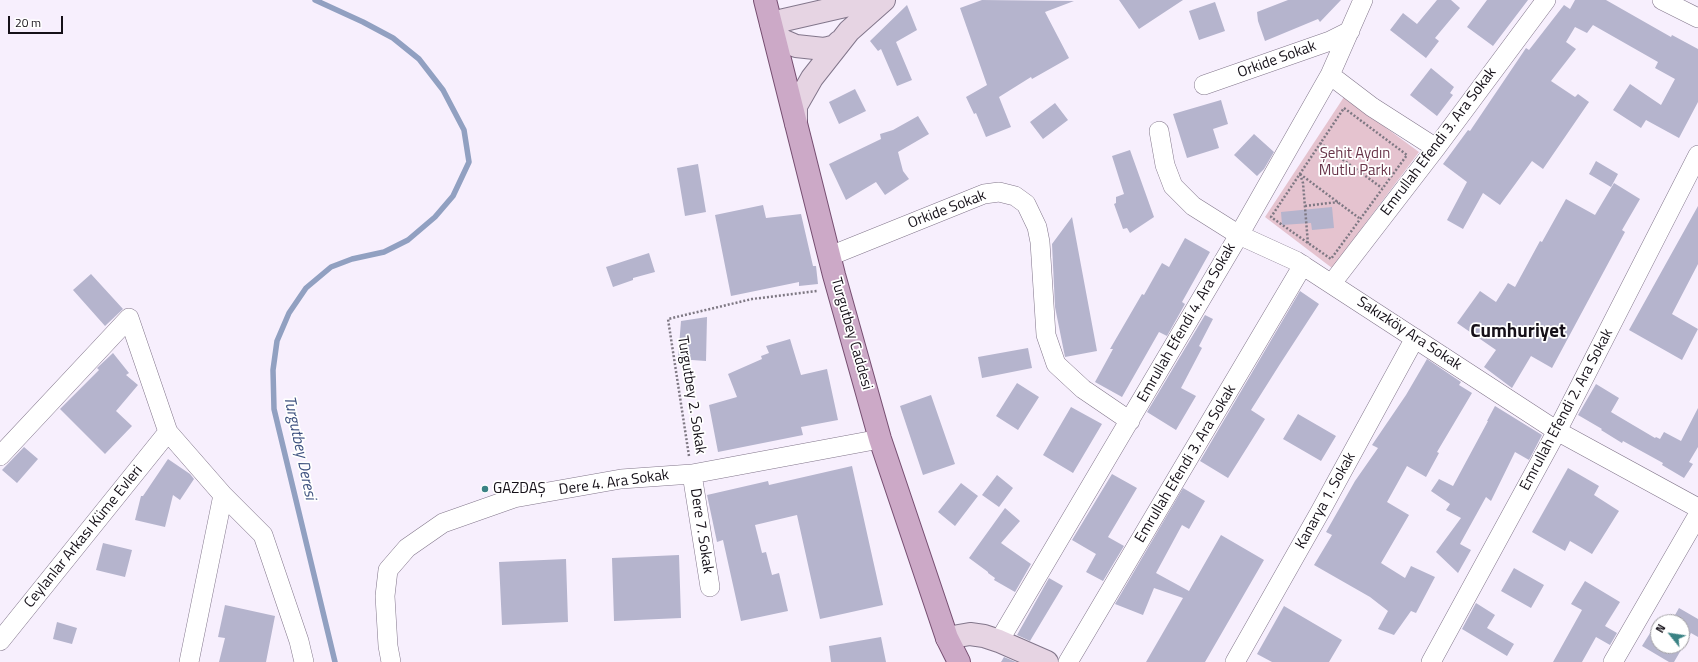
<!DOCTYPE html>
<meta charset="utf-8">
<style>
body{margin:0}
#map{position:relative;width:1698px;height:662px;overflow:hidden;background:#f7effd;font-family:"Titillium Web",sans-serif}
canvas{display:block}
.north{position:absolute;left:1650px;top:614px;width:40px;height:40px;box-sizing:border-box;background:#fff;border:1px solid #a19fa3;border-radius:50%;rotate:300deg;font-size:11px;font-weight:700;line-height:16px;text-align:center;color:#151018}
.north::after{content:'';display:block;margin:auto;width:14px;height:18px;background:#3a8284;clip-path:polygon(50% 0,100% 100%,50% 72%,0 100%)}
.scale{position:absolute;left:8px;top:16px;width:55px;height:18px;box-sizing:border-box;border:2px solid #151018;border-top:0;padding-left:5px;font-size:12px;line-height:14px;white-space:nowrap;color:#151018;-webkit-text-stroke:3px #fff;paint-order:stroke}
</style>
<div id="map">
<canvas width="1698" height="662"></canvas>
<div class="north">N</div>
<div class="scale">20 m</div>
</div>
<script>
const ctx = document.querySelector('canvas').getContext('2d');
ctx.lineJoin = 'round';
function fill(path, color) { ctx.fillStyle = color; ctx.fill(path, 'evenodd'); }
const poly = rows => new Path2D(rows.map(r => 'M' + r).join(''));
function stroke(path, color, width, dash) { ctx.strokeStyle = color; ctx.lineWidth = width; ctx.lineCap = dash ? 'butt' : 'round'; ctx.setLineDash(dash || []); ctx.stroke(path); }
function label(font, color, halo, rows, align = 'center') {
  ctx.font = font + ' "Titillium Web",sans-serif'; ctx.lineWidth = 3.5; ctx.setLineDash([]); ctx.textBaseline = 'middle'; ctx.strokeStyle = halo; ctx.fillStyle = color; for (const [text, x, y, turn = 0] of rows) {
    ctx.save(); ctx.translate(x, y); ctx.rotate((+turn || 0) * Math.PI / 180); ctx.textAlign = isNaN(turn) ? turn : align; if (halo) ctx.strokeText(text, 0, 0); ctx.fillText(text, 0, 0); ctx.restore();
  }
}
fill(poly([
 [1344,97,1419,152,1332,268,1265,217]
]), '#e5c3cf');
stroke(poly([
 [315,0,363,22,393,38,419,59,443,90,464,130,469,162,453,196,435,217,408,240,384,252,352,259,331,267,306,288,289,313,277,341,273,370,274,409,335,662]
]), '#91a0c1', 5.5);
fill(poly([
 [982,0,1074,1,1045,12,1069,58,1032,79,1031,77,999,97,1011,127,986,137,976,113,974,114,966,97,987,85,960,8],
 [1119,0,1183,0,1139,29],
 [1288,0,1341,0,1320,22,1318,19,1265,41,1258,21,1257,12],
 [1437,0,1451,0,1460,8,1435,38,1439,41,1426,58,1390,30,1403,13,1417,24],
 [1487,0,1528,0,1493,46,1467,27],
 [1575,0,1606,0,1671,37,1672,35,1698,49,1698,102,1679,138,1646,120,1641,128,1613,110,1630,84,1661,105,1675,79,1655,68,1658,62,1593,25,1587,33,1575,27,1566,42,1576,49,1551,81,1575,97,1578,94,1589,102,1543,169,1532,161,1500,205,1483,193,1463,229,1447,220,1467,182,1443,164,1468,130,1470,131,1526,48,1529,50,1564,5,1570,9],
 [1215,2,1225,31,1199,40,1189,11],
 [907,5,917,30,896,42,912,80,897,86,881,49,878,51,870,41],
 [1431,68,1454,87,1450,93,1453,95,1437,116,1410,95],
 [855,89,866,111,839,124,829,102],
 [1221,100,1228,124,1213,129,1219,148,1187,158,1173,114],
 [1055,103,1068,120,1043,139,1030,122],
 [918,116,929,134,898,152,903,171,909,179,885,195,876,182,846,200,829,164,881,139,880,134,893,130],
 [1254,134,1274,152,1264,169,1257,176,1234,155],
 [1130,150,1154,217,1130,233,1127,228,1123,229,1114,204,1116,203,1116,197,1124,194,1112,156],
 [1596,161,1618,174,1611,187,1589,174],
 [698,164,706,212,685,216,677,168],
 [1614,183,1640,199,1622,230,1625,232,1552,368,1531,356,1512,388,1484,367,1496,350,1457,323,1480,291,1496,302,1508,283,1515,287,1540,241,1542,242,1566,199,1595,215],
 [763,205,766,218,801,214,813,266,816,266,818,284,799,286,799,282,731,296,715,215],
 [1698,206,1698,264,1672,314,1698,329,1682,360,1629,330],
 [1332,207,1334,228,1312,230,1311,223,1282,225,1281,212],
 [1072,217,1097,351,1065,357,1055,307,1052,244],
 [1185,238,1210,252,1182,302,1185,304,1167,336,1159,332,1122,397,1095,382,1113,349,1110,349,1142,294,1144,295,1162,263,1169,267],
 [649,253,655,272,633,278,633,280,613,287,606,267],
 [91,274,123,309,105,326,73,290],
 [1300,291,1319,304,1280,364,1251,410,1265,419,1228,478,1200,461],
 [1205,315,1213,319,1199,346,1202,348,1181,388,1196,396,1176,430,1147,412],
 [707,317,706,361,678,359,681,321],
 [790,339,801,375,827,369,838,420,801,427,803,435,718,452,709,405,737,397,728,374,762,359,761,356,769,353,766,346],
 [1028,348,1032,368,982,378,978,357],
 [113,353,129,373,126,375,138,385,116,411,132,426,105,454,60,409,99,370,97,368],
 [1427,359,1461,382,1459,385,1472,393,1437,452,1439,453,1426,477,1407,466,1387,502,1409,515,1381,563,1405,578,1411,566,1435,577,1416,613,1411,611,1394,635,1378,629,1388,611,1370,597,1314,565,1332,535,1326,532,1355,481,1378,448,1372,445,1406,395],
 [1017,383,1039,397,1018,430,996,416],
 [1596,384,1619,398,1611,412,1655,438,1656,437,1660,439,1664,432,1681,441,1698,408,1698,447,1689,462,1693,464,1684,478,1662,465,1663,463,1623,441,1622,443,1601,430,1602,429,1578,415],
 [931,395,955,464,923,475,900,406],
 [1495,406,1542,435,1529,460,1515,452,1491,501,1486,497,1460,544,1471,550,1458,573,1436,552,1461,518,1446,510,1450,504,1431,491,1439,479,1453,486,1488,421,1487,421],
 [1071,407,1102,424,1073,473,1043,455],
 [1298,414,1336,436,1321,461,1283,439],
 [24,447,38,459,17,483,2,470],
 [168,459,190,474,194,479,180,500,173,495,165,527,135,520,141,496,143,496],
 [852,466,883,605,820,619,797,515,755,525,762,553,766,552,772,575,779,573,788,611,741,621,723,540,717,542,707,495,768,481,769,485],
 [1568,468,1599,486,1594,495,1619,511,1592,554,1570,541,1565,551,1532,532],
 [1112,474,1137,488,1108,537,1124,546,1103,581,1086,572,1096,554,1072,540],
 [997,475,1013,488,999,507,982,495],
 [961,483,978,496,955,526,938,512],
 [1183,488,1205,501,1189,529,1182,525,1156,573,1189,591,1221,535,1264,560,1205,662,1146,662,1183,598,1154,588,1143,615,1115,604],
 [1005,508,1020,521,1001,543,1031,564,1015,592,994,580,995,578,988,573,988,572,969,558],
 [103,543,132,550,125,577,96,570],
 [679,555,681,618,614,621,612,558],
 [566,559,568,622,502,625,499,562],
 [1514,568,1544,585,1531,608,1501,591],
 [1049,578,1063,586,1030,641,1017,635],
 [1585,581,1620,602,1605,626,1617,633,1610,645,1596,637,1582,662,1553,662,1582,610,1571,604],
 [1476,603,1495,615,1487,628,1514,644,1507,656,1462,629],
 [225,605,275,616,266,662,219,662,225,638,218,637],
 [1284,606,1342,640,1329,662,1272,662,1257,654],
 [1679,608,1698,619,1698,637,1691,633,1674,662,1669,662,1642,646,1657,622,1658,646,1682,646,1682,622,1671,622],
 [57,622,77,628,72,644,53,639],
 [881,637,886,662,831,662,829,646],
 [1004,657,1016,662,1001,662]
]), '#b5b4cd');
const street = poly([
 [1662,0,1698,18],
 [1330,75,1372,107,1436,148],
 [1204,85,1330,41,1350,31],
 [1159,131,1165,165,1173,186,1193,206,1239,235,1296,261,1557,431,1698,508],
 [830,256,984,194,999,192,1015,196,1026,204,1037,227,1040,242,1046,335,1056,364,1083,389,1130,421],
 [1332,283,1436,148,1546,0],
 [0,456,129,318,168,432,223,495,263,535,299,641,304,662],
 [692,474,710,587],
 [0,641,168,432],
 [999,641,1239,235,1330,75,1363,0],
 [189,662,223,495],
 [391,662,388,646,385,596,388,570,407,548,443,523,514,498,621,479,692,474,880,439],
 [1068,662,1303,265],
 [1235,662,1320,512,1415,338],
 [1431,662,1557,431,1698,155],
 [1613,662,1698,515]
]);
const secondary = poly([
 [839,42,835,46,824,49,796,46,782,40,777,34,771,23,871,0],
 [796,123,796,106,812,78,849,31,884,0],
 [947,638,970,634,984,636,999,641,1047,662]
]);
const primary = poly([
 [765,0,834,275,880,439,947,638,959,662]
]);
stroke(street, '#82768b', 20);
stroke(secondary, '#82768b', 24);
stroke(primary, '#764e71', 24);
stroke(poly([
 [1344,108,1407,155,1331,259,1271,217,1344,108],
 [1320,143,1382,188],
 [1300,174,1303,183,1308,244],
 [1300,174,1359,218],
 [1305,206,1338,202],
 [689,456,668,319,752,299,817,291]
]), '#7e7883', 2.5, [2, 2]);
stroke(street, '#fff', 19);
stroke(secondary, '#e6d4e3', 22);
stroke(primary, '#cca9c7', 22);
for (const [x, y, r, color] of [
 [485,489,4,"#3a8284"]
]) { const dot = new Path2D(); dot.arc(x, y, r, 0, 2 * Math.PI); ctx.fillStyle = color; ctx.fill(dot); stroke(dot, '#fff', 1.5); }
label('15px', '#151018', '#fff', [
 ["Orkide Sokak",1277,60,-20],
 ["Emrullah Efendi 3. Ara Sokak",1439,142,-53],
 ["Orkide Sokak",947,210,-21],
 ["Emrullah Efendi 4. Ara Sokak",1187,323,-60],
 ["Turgutbey Caddesi",851,334,74],
 ["Sakızköy Ara Sokak",1409,334,33],
 ["Turgutbey 2. Sokak",691,395,81],
 ["Emrullah Efendi 2. Ara Sokak",1567,410,-62],
 ["Emrullah Efendi 3. Ara Sokak",1186,464,-59],
 ["Dere 4. Ara Sokak",614,483,-8],
 ["Kanarya 1. Sokak",1326,501,-61],
 ["Dere 7. Sokak",701,531,81],
 ["Ceylanlar Arkası Küme Evleri",84,537,-51]
]);
label('15px', '#683449', '#fff', [
 ["Şehit Aydın",1355,154],
 ["Mutlu Parkı",1355,171]
]);
label('15px', '#151018', '#fff', [
 ["GAZDAŞ",493,489]
], 'left');
label('italic 16px', '#3d517f', '#fff', [
 ["Turgutbey Deresi",299,448,78]
]);
label('bold 19px', '#151018', '#fff', [
 ["Cumhuriyet",1518,332]
]);
</script>
